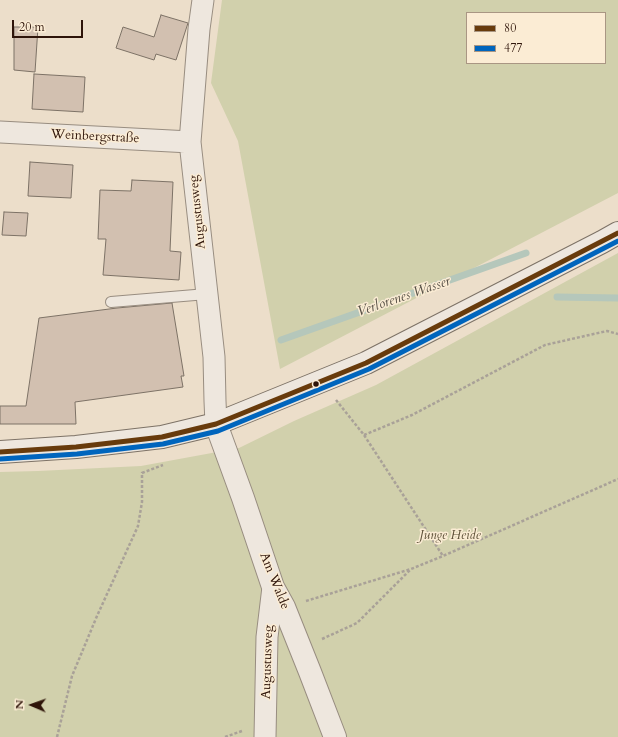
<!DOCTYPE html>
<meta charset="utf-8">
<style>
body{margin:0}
#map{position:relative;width:618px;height:737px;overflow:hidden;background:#ecdeca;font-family:Cardo,serif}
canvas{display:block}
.legend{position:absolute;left:466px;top:12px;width:140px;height:52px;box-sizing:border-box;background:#fbecd4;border:1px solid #a99683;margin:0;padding:5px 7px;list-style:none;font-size:12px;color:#2e1409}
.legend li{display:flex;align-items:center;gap:8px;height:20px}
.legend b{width:20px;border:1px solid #a99683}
.north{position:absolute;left:12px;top:685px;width:40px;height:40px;-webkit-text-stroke:3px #fbecd4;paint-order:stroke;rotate:272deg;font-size:11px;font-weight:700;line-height:16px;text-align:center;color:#2e1409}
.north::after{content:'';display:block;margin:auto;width:14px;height:18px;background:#2e1409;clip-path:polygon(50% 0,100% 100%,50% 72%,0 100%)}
.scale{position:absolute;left:12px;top:20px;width:71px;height:18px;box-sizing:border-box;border:2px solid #2e1409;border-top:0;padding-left:5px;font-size:12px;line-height:14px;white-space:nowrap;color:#2e1409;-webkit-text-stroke:3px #fbecd4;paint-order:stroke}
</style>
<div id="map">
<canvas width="618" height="737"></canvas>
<ul class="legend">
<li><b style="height:5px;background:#683b0c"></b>80</li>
<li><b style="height:5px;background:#0065bd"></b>477</li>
</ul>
<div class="north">N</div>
<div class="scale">20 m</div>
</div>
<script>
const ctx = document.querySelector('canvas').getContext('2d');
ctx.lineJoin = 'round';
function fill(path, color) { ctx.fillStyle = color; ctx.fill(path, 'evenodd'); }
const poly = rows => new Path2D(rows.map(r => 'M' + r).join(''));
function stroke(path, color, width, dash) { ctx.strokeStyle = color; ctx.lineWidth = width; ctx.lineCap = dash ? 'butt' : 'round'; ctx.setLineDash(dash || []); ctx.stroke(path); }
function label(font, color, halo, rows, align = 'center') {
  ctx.font = font + ' Cardo,serif'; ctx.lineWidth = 3; ctx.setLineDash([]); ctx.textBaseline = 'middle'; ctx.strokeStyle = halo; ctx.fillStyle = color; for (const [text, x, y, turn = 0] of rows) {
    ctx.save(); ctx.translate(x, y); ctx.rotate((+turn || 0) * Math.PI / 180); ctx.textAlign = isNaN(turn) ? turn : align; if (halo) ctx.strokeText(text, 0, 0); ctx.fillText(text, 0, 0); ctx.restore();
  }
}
fill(poly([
 [222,0,618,0,618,193,280,369,238,141,211,83],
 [467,13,605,13,605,63,467,63],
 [618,253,618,737,0,737,0,472,38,471,141,466,239,448,294,421,376,385]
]), '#d1d0ac');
stroke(poly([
 [557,297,618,298],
 [281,340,526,253]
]), '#b5c7bb', 7);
const building = poly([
 [161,15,188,23,176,60,156,54,154,60,116,48,123,27,154,37,161,15],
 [14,27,38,27,35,72,14,70,14,27],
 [34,74,85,77,83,112,32,109,34,74],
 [30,162,73,165,71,198,28,196,30,162],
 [132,180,173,182,170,251,181,252,179,280,103,275,106,239,98,239,100,190,131,191,132,180],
 [4,212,28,213,26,236,2,235,4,212],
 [172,303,184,376,181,376,183,387,75,402,76,424,0,424,0,406,26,406,39,318,117,308,172,303]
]);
fill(building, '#d2c0b0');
stroke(building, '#7d7266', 1);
const service = poly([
 [111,302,207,294]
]);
const minor = poly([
 [203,0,199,29,190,142,214,357,215,401,216,424],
 [0,132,190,142],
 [265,737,267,637,273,587]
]);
const tertiary = poly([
 [216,424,243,498,273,587,284,607,310,672,335,737]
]);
const secondary = poly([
 [0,452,76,447,162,437,216,424,366,363,602,242,618,233]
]);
stroke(service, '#988d80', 12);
stroke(minor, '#988d80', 23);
stroke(tertiary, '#988d80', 24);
stroke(secondary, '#7d7266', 24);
stroke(poly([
 [336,400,364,435,443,556],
 [364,435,412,415,545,345,607,331,618,334],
 [306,601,411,569,443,556,618,479],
 [322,639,357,623,411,569],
 [57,737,72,676,97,616,138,526,142,502,142,473,163,465],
 [225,737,242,731]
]), '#a9a198', 2.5, [3, 2]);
stroke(service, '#eee7de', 10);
stroke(minor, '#eee7de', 21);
stroke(tertiary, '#eee7de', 22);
stroke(secondary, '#eee7de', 22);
stroke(poly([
 [0,452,76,447,162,437,216,424,366,363,618,233]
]), '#683b0c', 5);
stroke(poly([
 [0,459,77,454,163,444,218,431,369,369,618,241]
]), '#0065bd', 5);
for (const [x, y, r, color] of [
 [316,384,3.5,"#2e1409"]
]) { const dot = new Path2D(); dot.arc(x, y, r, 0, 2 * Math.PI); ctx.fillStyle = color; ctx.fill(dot); stroke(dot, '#fbecd4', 1.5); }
label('13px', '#2e1409', '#fbecd4', [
 ["Weinbergstraße",95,137,3],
 ["Augustusweg",198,212,-96],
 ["Am Walde",274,581,68],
 ["Augustusweg",268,662,-88]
]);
label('italic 13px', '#5f5239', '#fbecd4', [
 ["Junge Heide",450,536]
]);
label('italic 14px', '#554f45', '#fbecd4', [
 ["Verlorenes Wasser",404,297,-19]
]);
</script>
